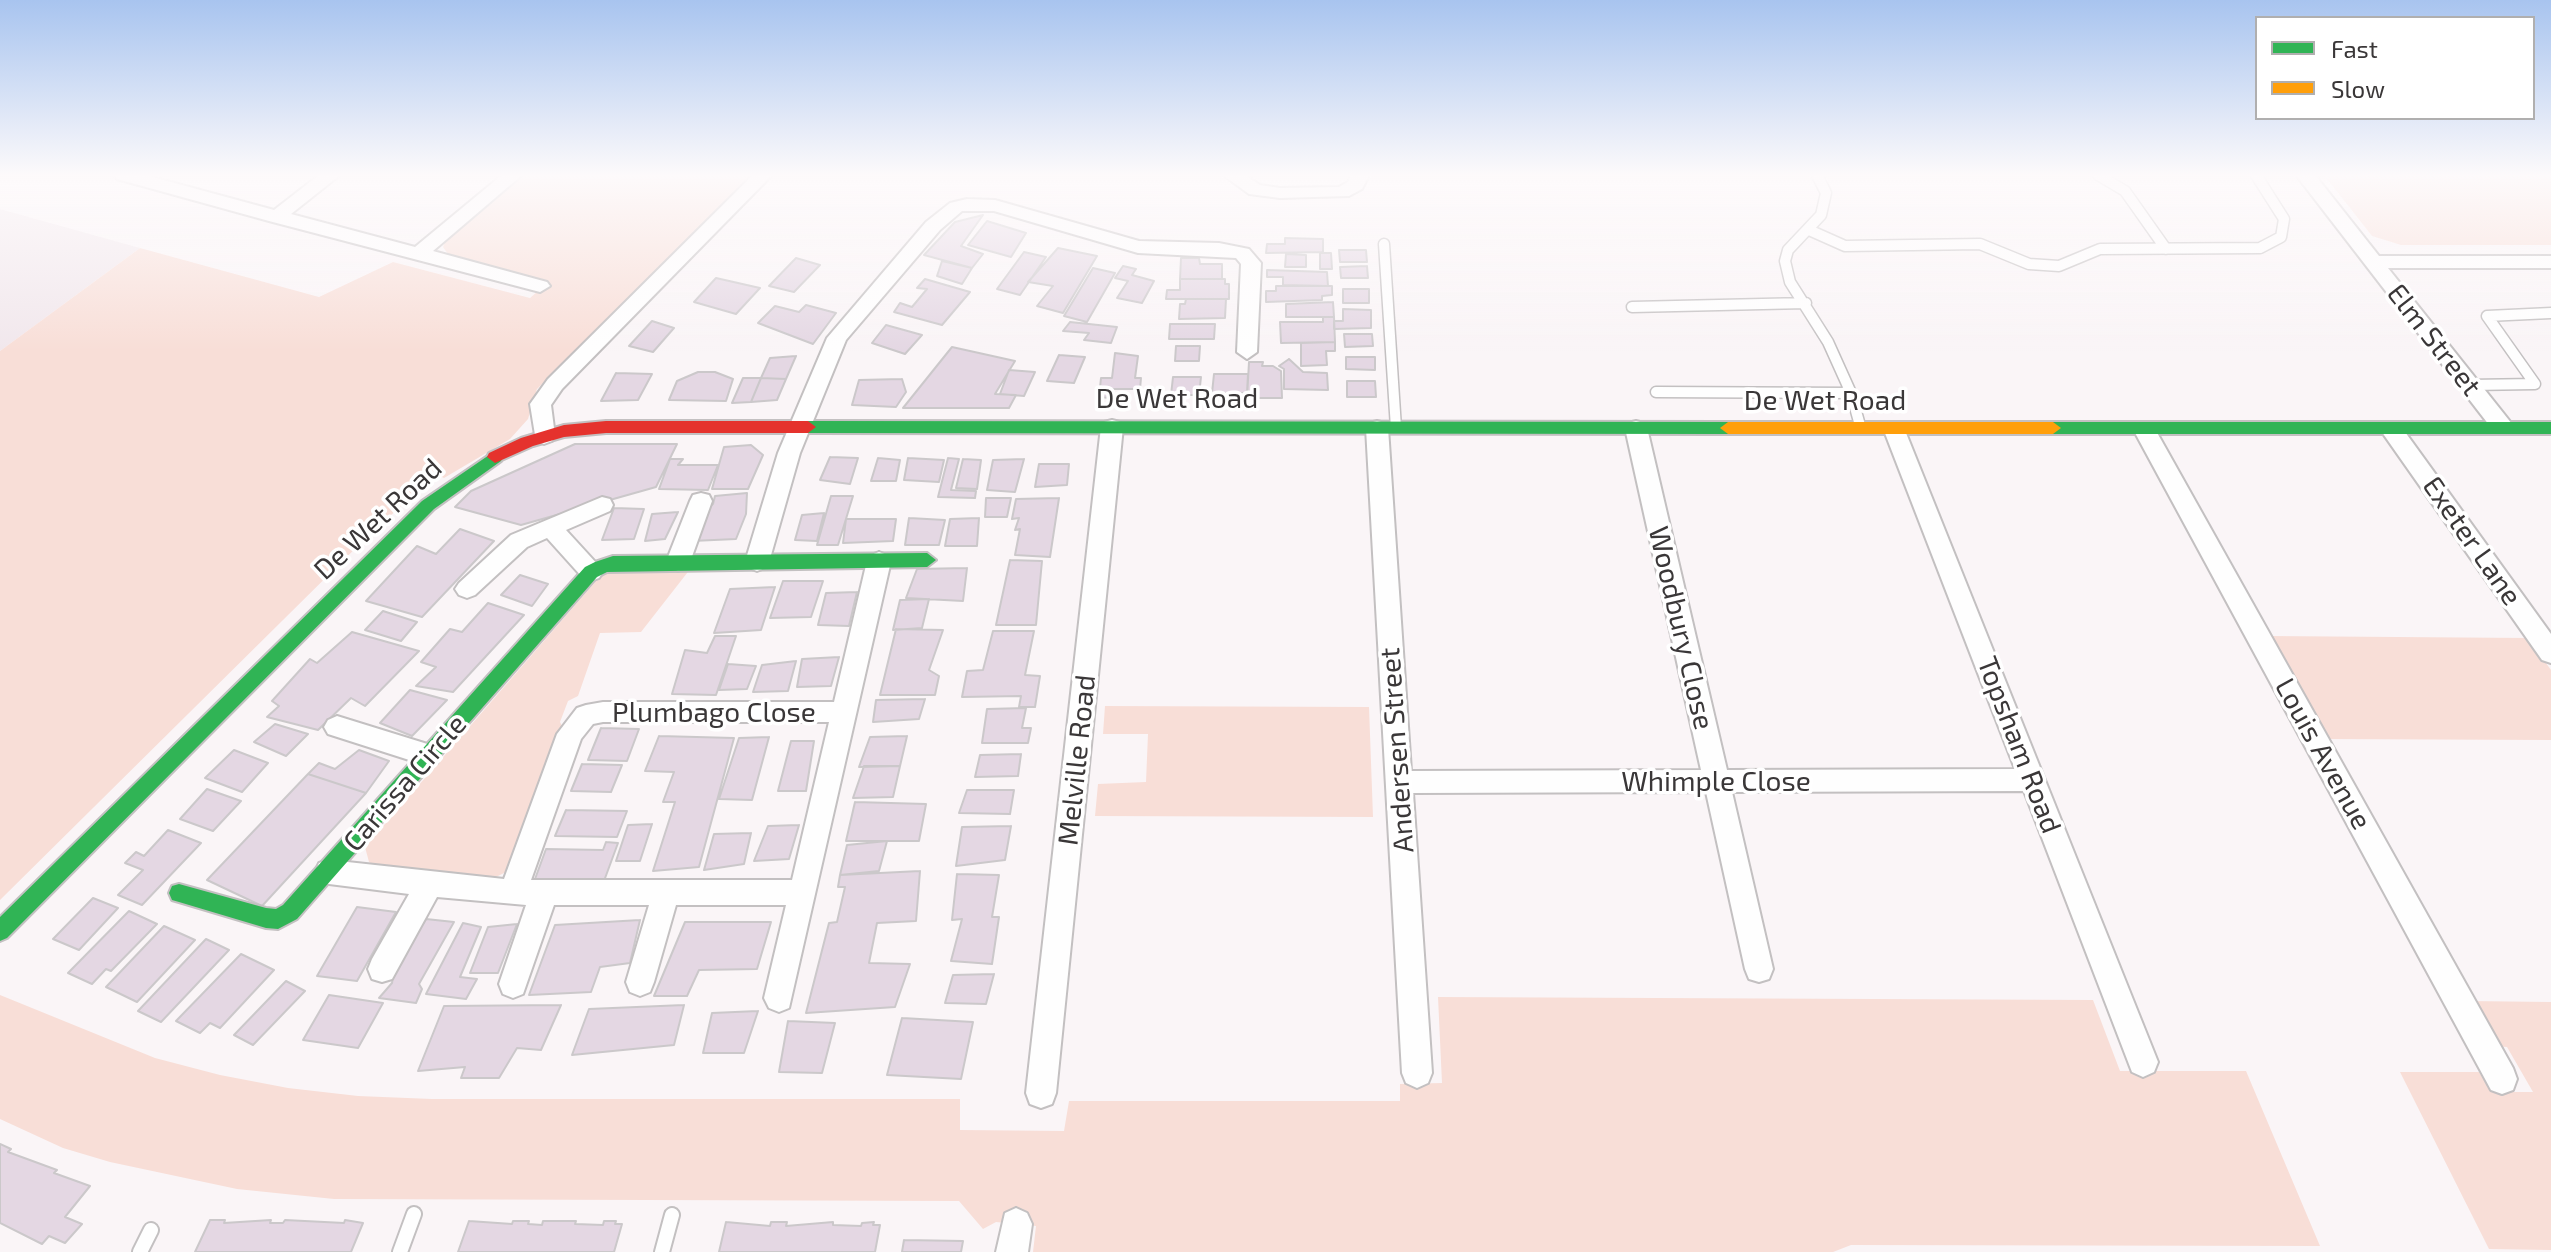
<!DOCTYPE html>
<style>
body{margin:0}
#map{position:relative;width:2551px;height:1252px;overflow:hidden;background:#faf5f7;font-family:"Exo 2",sans-serif}
canvas{display:block}
.legend{position:absolute;left:2255px;top:16px;width:280px;height:104px;box-sizing:border-box;background:#fff;border:2px solid #b0afaf;margin:0;padding:10px 14px;list-style:none;font-size:24px;color:#3a3738}
.legend li{display:flex;align-items:center;gap:16px;height:40px}
.legend b{width:40px;border:2px solid #b0afaf}
</style>
<div id="map">
<canvas width="2551" height="1252"></canvas>
<ul class="legend">
<li><b style="height:10px;background:#30b455"></b>Fast</li>
<li><b style="height:10px;background:#ff9f0a"></b>Slow</li>
</ul>
</div>
<script>
const ctx = document.querySelector('canvas').getContext('2d');
ctx.lineJoin = 'round';
function fill(path, color) { ctx.fillStyle = color; ctx.fill(path, 'evenodd'); }
const poly = rows => new Path2D(rows.map(r => 'M' + r).join(''));
function stroke(path, color, width, dash) { ctx.strokeStyle = color; ctx.lineWidth = width; ctx.lineCap = dash ? 'butt' : 'round'; ctx.setLineDash(dash || []); ctx.stroke(path); }
function label(font, color, halo, rows, align = 'center') {
  ctx.font = font + ' "Exo 2",sans-serif'; ctx.lineWidth = 7; ctx.setLineDash([]); ctx.textBaseline = 'middle'; ctx.strokeStyle = halo; ctx.fillStyle = color; for (const [text, x, y, turn = 0] of rows) {
    ctx.save(); ctx.translate(x, y); ctx.rotate((+turn || 0) * Math.PI / 180); ctx.textAlign = isNaN(turn) ? turn : align; if (halo) ctx.strokeText(text, 0, 0); ctx.fillText(text, 0, 0); ctx.restore();
  }
}
fill(poly([
 [0,209,140,248,0,351]
]), '#f1e7ec');
fill(poly([
 [521,175,754,175,537,389,528,419,510,439,444,478,438,475,377,527,0,900,0,351,140,248,319,297,393,262,530,298,549,281,469,261,448,254,443,247,446,239],
 [2324,175,2551,175,2551,245,2401,245,2372,236],
 [691,568,641,632,600,633,578,696,568,701,560,722,564,730,510,870,492,879,375,866,369,862,365,847,603,573],
 [2267,636,2528,638,2551,670,2551,740,2324,739],
 [1105,706,1369,707,1373,817,1095,816,1098,784,1146,782,1148,734,1103,734],
 [0,995,155,1058,220,1075,288,1088,358,1096,432,1099,960,1099,960,1130,1064,1131,1069,1101,1400,1101,1400,1084,1442,1083,1438,997,2093,1000,2120,1071,2246,1071,2320,1246,1851,1245,1833,1252,1033,1252,1036,1226,996,1222,983,1229,959,1201,334,1199,237,1189,110,1162,63,1148,0,1119],
 [2467,1001,2551,1002,2551,1250,2489,1249,2400,1072,2479,1072,2491,1092,2533,1092,2507,1047,2492,1046]
]), '#f8ded7');
const building = poly([
 [983,215,961,246,983,254,972,268,924,255,955,222,983,215],
 [987,221,1026,233,1011,257,968,245,987,221],
 [1285,238,1323,239,1323,252,1266,253,1267,244,1285,244,1285,238],
 [1058,248,1097,256,1063,313,1037,306,1053,286,1028,282,1058,248],
 [1339,250,1366,250,1367,262,1340,262,1339,250],
 [1024,252,1046,257,1020,295,997,289,1024,252],
 [1320,253,1331,253,1332,269,1320,269,1320,253],
 [1286,254,1306,255,1306,267,1285,267,1286,254],
 [796,258,820,265,794,292,769,286,796,258],
 [1181,258,1199,258,1200,264,1222,264,1222,279,1180,279,1181,258],
 [942,261,972,268,962,284,937,276,942,261],
 [1123,266,1136,269,1132,275,1154,281,1142,303,1117,298,1128,281,1115,278,1123,266],
 [1367,266,1368,278,1341,278,1340,267,1367,266],
 [1093,268,1115,273,1087,322,1064,316,1093,268],
 [1267,270,1327,272,1328,286,1283,285,1283,277,1267,277,1267,270],
 [716,278,760,288,736,314,694,302,716,278],
 [925,279,970,292,942,325,894,312,900,303,912,307,927,289,917,288,925,279],
 [1180,279,1225,279,1225,284,1229,284,1229,299,1166,299,1167,290,1180,290,1180,279],
 [1276,286,1332,286,1332,295,1322,296,1322,300,1266,302,1266,291,1276,291,1276,286],
 [1343,289,1369,289,1369,303,1343,303,1343,289],
 [1186,299,1226,299,1225,318,1179,319,1180,304,1185,304,1186,299],
 [1333,302,1334,317,1286,317,1286,304,1333,302],
 [806,305,836,313,813,344,758,323,775,306,799,312,806,305],
 [1343,309,1371,310,1371,328,1334,329,1334,321,1343,321,1343,309],
 [1323,317,1334,317,1335,342,1281,343,1280,322,1323,322,1323,317],
 [652,321,674,328,653,352,629,346,652,321],
 [1070,322,1117,327,1111,343,1084,340,1089,333,1063,331,1070,322],
 [1170,324,1215,324,1214,339,1169,339,1170,324],
 [886,325,922,335,905,354,872,343,886,325],
 [1344,334,1372,334,1373,346,1345,347,1344,334],
 [1335,342,1335,351,1326,351,1327,365,1301,366,1301,343,1335,342],
 [1176,346,1200,346,1199,361,1175,361,1176,346],
 [952,347,1015,361,995,394,1016,395,1009,408,903,408,952,347],
 [1115,353,1138,356,1135,378,1141,378,1140,389,1111,389,1110,398,1099,397,1101,378,1112,378,1115,353],
 [1059,355,1085,357,1074,383,1047,381,1059,355],
 [796,356,786,379,761,378,770,358,796,356],
 [1346,357,1375,357,1375,370,1346,369,1346,357],
 [1289,359,1303,372,1327,373,1328,390,1284,389,1284,369,1279,366,1289,359],
 [1249,362,1263,362,1262,366,1273,366,1281,371,1282,398,1247,398,1249,362],
 [1009,370,1035,372,1024,396,1000,394,1009,370],
 [698,372,715,372,733,379,726,401,669,400,677,381,698,372],
 [616,373,652,374,638,400,601,401,616,373],
 [1214,374,1248,374,1247,393,1212,393,1214,374],
 [1173,377,1201,377,1199,395,1171,395,1173,377],
 [743,378,761,378,751,402,732,403,743,378],
 [761,378,786,379,777,400,751,402,761,378],
 [902,379,906,392,896,407,852,405,859,380,902,379],
 [1347,381,1375,381,1376,397,1347,397,1347,381],
 [575,444,677,444,656,487,521,525,455,507,471,491,575,444],
 [751,445,763,455,748,489,712,489,724,447,751,445],
 [830,457,858,458,850,484,820,480,830,457],
 [878,458,900,460,896,481,871,481,878,458],
 [908,458,944,460,939,482,904,480,908,458],
 [948,458,959,459,951,490,976,491,975,498,938,497,948,458],
 [670,459,683,459,678,465,718,465,708,490,659,489,670,459],
 [963,459,981,460,977,489,956,488,963,459],
 [1024,459,1015,492,987,490,993,460,1024,459],
 [1039,464,1069,464,1067,485,1035,487,1039,464],
 [747,493,746,514,736,539,692,541,700,515,713,504,715,496,747,493],
 [831,496,853,496,838,545,817,545,831,496],
 [986,498,1011,498,1007,517,985,517,986,498],
 [1059,498,1050,557,1015,555,1020,529,1015,530,1019,518,1012,519,1016,499,1059,498],
 [614,508,644,509,634,539,602,540,614,508],
 [678,512,665,539,645,541,652,514,678,512],
 [824,513,817,541,795,540,802,515,824,513],
 [909,518,945,520,939,545,905,545,909,518],
 [979,518,977,546,945,546,950,519,979,518],
 [846,519,896,519,893,541,843,543,846,519],
 [460,529,494,541,422,617,366,601,417,546,436,554,460,529],
 [1010,560,1042,561,1036,625,996,625,1010,560],
 [967,568,963,601,906,598,917,569,967,568],
 [520,575,548,584,532,606,501,595,520,575],
 [783,581,823,581,811,617,770,618,783,581],
 [775,587,761,630,714,633,730,589,775,587],
 [857,592,849,626,818,625,826,593,857,592],
 [929,599,922,628,893,630,900,600,929,599],
 [488,603,524,615,453,692,416,686,436,667,421,662,450,629,462,632,488,603],
 [383,611,417,622,401,641,365,630,383,611],
 [896,629,943,630,929,670,939,676,935,695,880,695,896,629],
 [993,631,1034,631,1025,675,1040,676,1035,707,1019,707,1021,696,962,697,967,671,983,670,993,631],
 [352,632,419,651,365,706,351,698,318,730,267,717,279,706,272,701,310,659,317,663,352,632],
 [715,636,736,636,716,695,672,694,685,650,707,653,715,636],
 [839,657,831,686,797,687,802,659,839,657],
 [796,661,788,691,753,692,762,665,796,661],
 [728,664,756,666,747,689,719,690,728,664],
 [410,690,447,700,412,736,380,723,410,690],
 [925,699,919,719,873,722,876,700,925,699],
 [1026,708,1022,728,1031,728,1028,743,982,743,987,709,1026,708],
 [275,724,308,734,286,756,254,742,275,724],
 [601,728,639,729,627,761,588,760,601,728],
 [659,736,734,738,699,867,653,871,675,802,663,802,674,772,645,771,659,736],
 [907,736,900,766,859,767,870,737,907,736],
 [769,737,752,800,719,799,739,738,769,737],
 [791,741,814,741,806,791,778,791,791,741],
 [234,750,268,763,242,792,205,778,234,750],
 [359,750,389,761,366,793,308,774,319,763,335,769,359,750],
 [1021,754,1018,776,975,777,980,755,1021,754],
 [582,764,622,765,611,792,571,791,582,764],
 [864,766,900,766,893,797,853,798,864,766],
 [308,774,366,793,262,906,207,880,308,774],
 [207,789,241,801,213,831,180,819,207,789],
 [967,790,1014,790,1010,814,959,813,967,790],
 [855,802,926,804,919,841,846,841,855,802],
 [566,810,627,811,617,837,555,836,566,810],
 [652,824,640,861,616,861,628,825,652,824],
 [799,825,789,859,754,861,768,826,799,825],
 [1011,826,1005,860,956,866,962,827,1011,826],
 [168,830,201,843,142,905,118,895,143,870,125,863,136,852,144,856,168,830],
 [751,833,744,864,704,870,714,834,751,833],
 [887,841,879,871,840,875,847,845,887,841],
 [606,842,618,843,604,881,535,879,546,849,603,850,606,842],
 [920,871,916,921,877,923,869,963,910,964,895,1007,806,1013,829,923,837,922,845,887,838,887,840,875,920,871],
 [957,874,999,875,992,917,999,917,992,964,951,961,962,919,952,920,957,874],
 [93,898,118,908,79,950,53,939,93,898],
 [357,907,396,912,357,981,317,976,357,907],
 [129,911,157,924,111,971,106,969,92,984,68,973,129,911],
 [426,919,454,922,419,984,422,989,416,1003,379,998,392,983,394,970,426,919],
 [640,920,630,963,600,967,591,992,529,995,555,925,640,920],
 [685,922,771,922,757,969,699,970,687,996,654,996,685,922],
 [463,923,481,927,460,977,477,979,466,999,426,994,463,923],
 [517,924,498,973,470,973,488,927,517,924],
 [164,926,195,940,137,1002,106,987,164,926],
 [206,939,229,950,161,1022,138,1011,206,939],
 [241,954,274,970,220,1028,210,1023,200,1033,176,1021,241,954],
 [994,974,986,1004,945,1003,953,975,994,974],
 [286,981,305,991,253,1045,234,1035,286,981],
 [329,995,383,1003,358,1048,303,1040,329,995],
 [561,1005,541,1050,517,1048,499,1078,461,1078,465,1067,418,1071,444,1006,561,1005],
 [684,1005,674,1045,572,1055,589,1009,684,1005],
 [758,1011,744,1053,703,1053,712,1013,758,1011],
 [902,1018,973,1022,961,1079,887,1075,902,1018],
 [788,1021,835,1023,822,1073,779,1072,788,1021],
 [0,1144,11,1149,8,1152,57,1170,54,1173,90,1186,65,1217,82,1224,65,1243,49,1236,42,1244,0,1223,0,1144],
 [210,1220,225,1220,224,1223,271,1220,270,1223,283,1223,285,1220,344,1223,345,1220,363,1223,351,1252,195,1252,210,1220],
 [469,1221,512,1224,513,1221,529,1221,528,1224,542,1225,543,1221,576,1221,575,1224,603,1225,604,1221,616,1221,615,1224,622,1224,614,1252,458,1252,469,1221],
 [726,1222,770,1226,771,1222,787,1222,786,1226,833,1222,833,1225,861,1226,862,1223,874,1222,873,1225,880,1225,875,1252,719,1252,726,1222],
 [904,1240,963,1241,961,1252,902,1252,904,1240]
]);
fill(building, '#e4d7e3');
stroke(building, '#cbc8ca', 2);
const laneFar1 = poly([
 [1817,175,1826,193,1821,215,1788,250,1785,261,1790,282,1828,342,1851,393,1861,429],
 [2098,175,2125,191,2166,249],
 [1809,230,1845,246,1980,244,2029,264,2059,266,2100,249,2260,248,2281,237,2284,219,2256,175],
 [1384,244,1396,428],
 [1632,307,1806,303],
 [2470,385,2535,384,2487,316,2551,313],
 [1656,392,1851,393]
]);
const lane = poly([
 [140,1252,151,1230],
 [400,1252,414,1214],
 [662,1252,672,1215]
]);
const street = poly([
 [114,175,145,175,274,210,319,175,340,175,291,214,415,247,502,175,522,175,433,251,547,282,550,286,540,292,269,221,117,179,114,175],
 [753,175,772,175,562,389,551,405,555,436,552,441,544,444,536,441,530,404,548,379,753,175],
 [1223,175,1245,175,1260,185,1280,188,1339,187,1348,182,1351,175,1369,175,1362,189,1349,196,1280,198,1249,194,1223,175],
 [2296,175,2315,175,2379,256,2551,256,2551,268,2388,268,2512,424,2515,429,2512,434,2496,434,2296,175],
 [967,199,995,200,1139,241,1219,243,1249,249,1261,263,1257,352,1247,359,1237,352,1241,264,1236,258,1138,253,994,211,962,211,940,230,846,340,800,453,769,562,765,568,757,571,749,568,745,562,778,453,827,338,926,222,950,203,967,199],
 [1112,420,1120,422,1123,427,1056,1093,1052,1104,1041,1108,1030,1104,1026,1093,1101,427,1104,422,1112,420],
 [1377,421,1385,423,1388,428,1411,771,1701,770,1625,428,1628,423,1636,421,1644,423,1647,428,1727,770,2015,769,1883,428,1886,423,1902,423,2158,1062,2154,1072,2143,1077,2132,1072,2024,791,1732,792,1773,969,1769,979,1759,982,1749,979,1745,969,1706,792,1413,793,1432,1073,1428,1083,1417,1088,1406,1083,1402,1073,1366,428,1369,423,1377,421],
 [2144,422,2152,424,2155,429,2513,1068,2517,1079,2513,1090,2502,1094,2491,1090,2133,429,2136,424,2144,422],
 [2392,423,2400,425,2551,634,2551,663,2542,660,2384,435,2381,430,2384,425,2392,423],
 [701,493,709,495,712,501,690,562,686,568,678,571,670,568,666,562,690,501,693,495,701,493],
 [602,497,610,499,613,505,610,511,566,530,599,566,603,572,599,578,591,581,583,578,547,538,527,547,475,595,467,598,459,595,455,589,459,583,511,535,602,497],
 [879,552,887,555,891,561,789,1008,779,1012,769,1008,764,998,786,905,676,905,654,982,650,992,640,996,630,992,626,982,649,905,554,905,523,994,513,998,503,994,499,984,526,905,437,897,392,979,382,982,372,979,368,969,372,959,409,894,329,884,319,881,315,872,319,863,329,860,504,879,557,734,577,708,586,705,603,702,834,702,867,561,871,555,879,552],
 [603,722,829,722,792,880,531,880,581,739,593,724,603,722],
 [337,716,437,747,441,755,437,763,428,766,328,734,324,727,328,720,337,716],
 [1016,1208,1027,1213,1032,1224,1028,1252,996,1252,1005,1213,1016,1208]
]);
const fast = poly([
 [808,421,1728,422,1736,428,1728,434,808,433,800,427,808,421],
 [2053,422,2551,422,2551,434,2053,434,2045,428,2053,422],
 [495,451,501,453,503,457,501,461,434,509,7,938,0,941,0,917,422,501,495,451],
 [927,553,936,560,927,567,607,572,597,577,297,919,278,929,266,928,179,902,172,900,169,893,172,886,179,884,266,908,276,909,283,905,585,567,595,562,613,556,927,553]
]);
const slow = poly([
 [1728,422,2053,422,2061,428,2053,434,1728,434,1720,428,1728,422]
]);
const jam = poly([
 [606,421,808,421,816,427,808,433,606,433,564,437,533,446,495,463,487,457,489,453,521,438,564,425,606,421]
]);
stroke(laneFar1, '#c3c0c1', 13);
stroke(lane, '#c3c0c1', 18);
stroke(street, '#c3c0c1', 4);
stroke(fast, '#c3c0c1', 4);
stroke(slow, '#c3c0c1', 4);
stroke(jam, '#c3c0c1', 4);
stroke(laneFar1, '#fefefe', 10);
stroke(lane, '#fefefe', 14);
fill(street, '#fefefe');
fill(fast, '#30b455');
fill(slow, '#ff9f0a');
fill(jam, '#e5322d');
const sky = ctx.createLinearGradient(0, 0, 0, 351);
sky.addColorStop(0, '#a8c4ef');
sky.addColorStop(0.5, '#fdfafb');
sky.addColorStop(1, '#fdfafb00');
ctx.fillStyle = sky;
ctx.fillRect(0, 0, 2551, 351);
label('28px', '#3a3738', '#fff', [
 ["Elm Street",2434,340,52],
 ["De Wet Road",1177,399],
 ["De Wet Road",1825,401],
 ["De Wet Road",378,519,-43],
 ["Exeter Lane",2472,541,55],
 ["Woodbury Close",1681,628,77],
 ["Plumbago Close",714,713],
 ["Topsham Road",2019,745,69],
 ["Andersen Street",1397,750,-94],
 ["Louis Avenue",2323,754,61],
 ["Melville Road",1077,760,-84],
 ["Whimple Close",1716,782],
 ["Carissa Circle",405,783,-49]
]);
</script>
